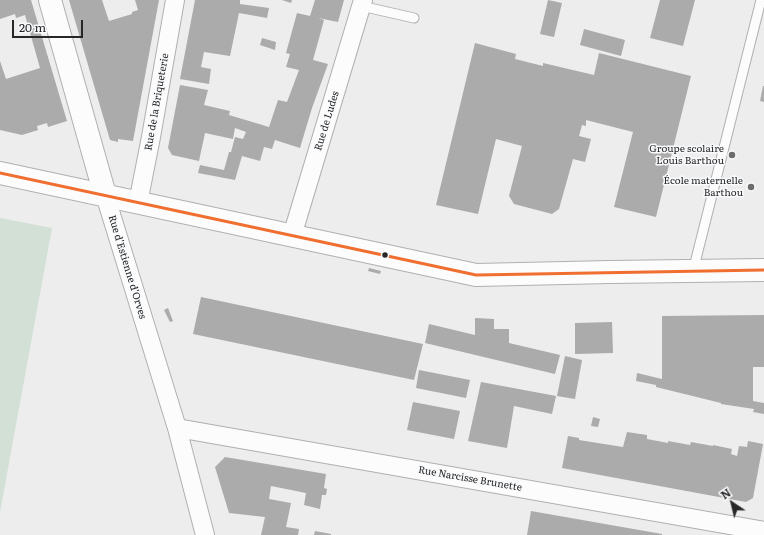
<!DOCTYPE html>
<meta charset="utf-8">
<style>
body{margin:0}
#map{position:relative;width:764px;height:535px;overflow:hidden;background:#ededee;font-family:Literata,serif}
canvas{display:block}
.north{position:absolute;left:712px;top:483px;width:40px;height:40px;-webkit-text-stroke:3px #f9fafc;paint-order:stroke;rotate:325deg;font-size:11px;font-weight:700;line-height:16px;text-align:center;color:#272728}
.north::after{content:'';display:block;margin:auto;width:14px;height:18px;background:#272728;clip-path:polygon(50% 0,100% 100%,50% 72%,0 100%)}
.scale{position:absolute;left:12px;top:20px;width:71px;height:18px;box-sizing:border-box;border:2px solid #272728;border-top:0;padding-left:5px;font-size:12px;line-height:14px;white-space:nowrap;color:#272728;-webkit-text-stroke:3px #f9fafc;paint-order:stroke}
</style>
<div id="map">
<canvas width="764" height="535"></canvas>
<div class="north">N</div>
<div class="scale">20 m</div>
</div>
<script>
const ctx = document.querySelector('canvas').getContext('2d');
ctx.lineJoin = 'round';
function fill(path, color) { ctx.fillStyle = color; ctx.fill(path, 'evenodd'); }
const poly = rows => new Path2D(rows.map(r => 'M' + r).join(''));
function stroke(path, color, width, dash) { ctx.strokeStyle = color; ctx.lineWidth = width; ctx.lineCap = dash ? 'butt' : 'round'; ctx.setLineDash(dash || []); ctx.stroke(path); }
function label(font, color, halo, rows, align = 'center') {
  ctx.font = font + ' Literata,serif'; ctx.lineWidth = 3; ctx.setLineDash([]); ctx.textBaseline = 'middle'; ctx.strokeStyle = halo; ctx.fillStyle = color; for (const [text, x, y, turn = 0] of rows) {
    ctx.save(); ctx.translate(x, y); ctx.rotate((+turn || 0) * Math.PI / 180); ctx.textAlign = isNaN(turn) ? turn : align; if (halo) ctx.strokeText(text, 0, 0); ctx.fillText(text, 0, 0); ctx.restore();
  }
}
fill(poly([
 [0,218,52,228,0,512]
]), '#d2e0d6');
fill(poly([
 [0,0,31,0,67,121,48,127,47,123,37,126,38,130,22,135,0,130,0,61,6,79,40,68,25,15,16,18,15,14,0,19],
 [69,0,102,0,109,21,132,14,132,12,138,10,135,0,159,0,133,141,118,139,118,142,110,140],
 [195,0,240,0,240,4,269,8,267,18,239,13,230,56,204,52,201,67,211,69,209,84,180,79],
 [282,0,292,0,291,3],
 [315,0,344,0,338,22,318,18,324,20,313,60,328,64,312,108,300,148,275,140,272,149,264,147,260,161,242,156,235,180,198,173,200,165,224,170,229,152,231,152,235,137,243,139,246,132,235,128,233,139,205,133,199,161,172,155,168,148,180,85,208,90,204,105,230,111,229,115,269,127,278,100,287,102,299,70,286,67,290,54,286,53,297,13,310,16],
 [548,0,562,3,554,37,540,34],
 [660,0,695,0,683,46,650,38],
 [584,29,625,40,621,56,580,45],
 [262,38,276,42,275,50,260,45],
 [475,43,516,54,515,59,543,66,543,63,594,75,599,53,691,76,656,217,614,207,633,132,586,120,586,126,582,125,579,136,591,139,585,162,573,159,559,209,552,214,514,204,509,196,522,146,496,139,478,214,436,205],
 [763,86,764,86,764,102,760,101],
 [369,268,381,271,380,274,368,271],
 [201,297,423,344,414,380,193,334],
 [168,308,173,321,170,322,164,310],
 [764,315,764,367,753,367,753,401,764,403,764,414,753,412,754,409,721,404,721,403,656,387,656,385,636,381,637,373,662,379,662,316],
 [475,318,494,319,494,329,509,329,509,343,560,355,555,374,425,343,429,324,475,335],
 [612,322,613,353,575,354,575,323],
 [565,356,582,360,575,399,557,396],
 [419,370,470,380,466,398,416,388],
 [481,382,556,396,552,414,514,406,507,448,468,441],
 [413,402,460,411,454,439,407,430],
 [593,417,600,419,598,427,591,426],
 [627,432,647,435,647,439,668,443,668,441,690,445,691,442,713,446,713,445,732,449,731,454,737,456,739,446,747,447,748,441,763,444,753,498,746,502,562,468,568,436,579,438,579,440,623,447],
 [225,457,326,474,324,488,327,489,326,495,322,495,320,509,304,505,306,493,271,486,269,499,291,503,286,527,299,529,298,535,261,535,265,517,229,513,215,467],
 [531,511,662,534,662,535,527,535],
 [315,531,331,534,331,535,314,535]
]), '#ababab');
const lane = poly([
 [361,6,414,18],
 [693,271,761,0]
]);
const street = poly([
 [105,195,177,428,205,535],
 [138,203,151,137,175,0],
 [292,236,363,0],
 [177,428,764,531]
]);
const secondary = poly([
 [50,0,105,195],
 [0,173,476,275,610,272,764,270]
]);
stroke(lane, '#b0b0b1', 11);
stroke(street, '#b0b0b1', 20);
stroke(secondary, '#b0b0b1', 24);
stroke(lane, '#fcfcfc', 9);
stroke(street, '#fcfcfc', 18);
stroke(secondary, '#fcfcfc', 22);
stroke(poly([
 [0,173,476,275,764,270]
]), '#f06e30', 3);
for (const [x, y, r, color] of [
 [732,155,4,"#6c6c6d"],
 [751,187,4,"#6c6c6d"],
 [385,255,3.5,"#272728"]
]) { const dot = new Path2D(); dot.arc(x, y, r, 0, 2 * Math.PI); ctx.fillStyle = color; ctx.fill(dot); stroke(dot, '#f9fafc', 1.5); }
label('10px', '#272728', '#f9fafc', [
 ["Rue de la Briqueterie",157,102,-80],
 ["Rue de Ludes",327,121,-73],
 ["Rue d'Estienne d'Orves",127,267,73],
 ["Rue Narcisse Brunette",470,479,10]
]);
label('10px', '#272728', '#f9fafc', [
 ["Groupe scolaire",724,149],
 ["Louis Barthou",724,161],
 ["École maternelle",743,181],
 ["Barthou",743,193]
], 'right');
</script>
